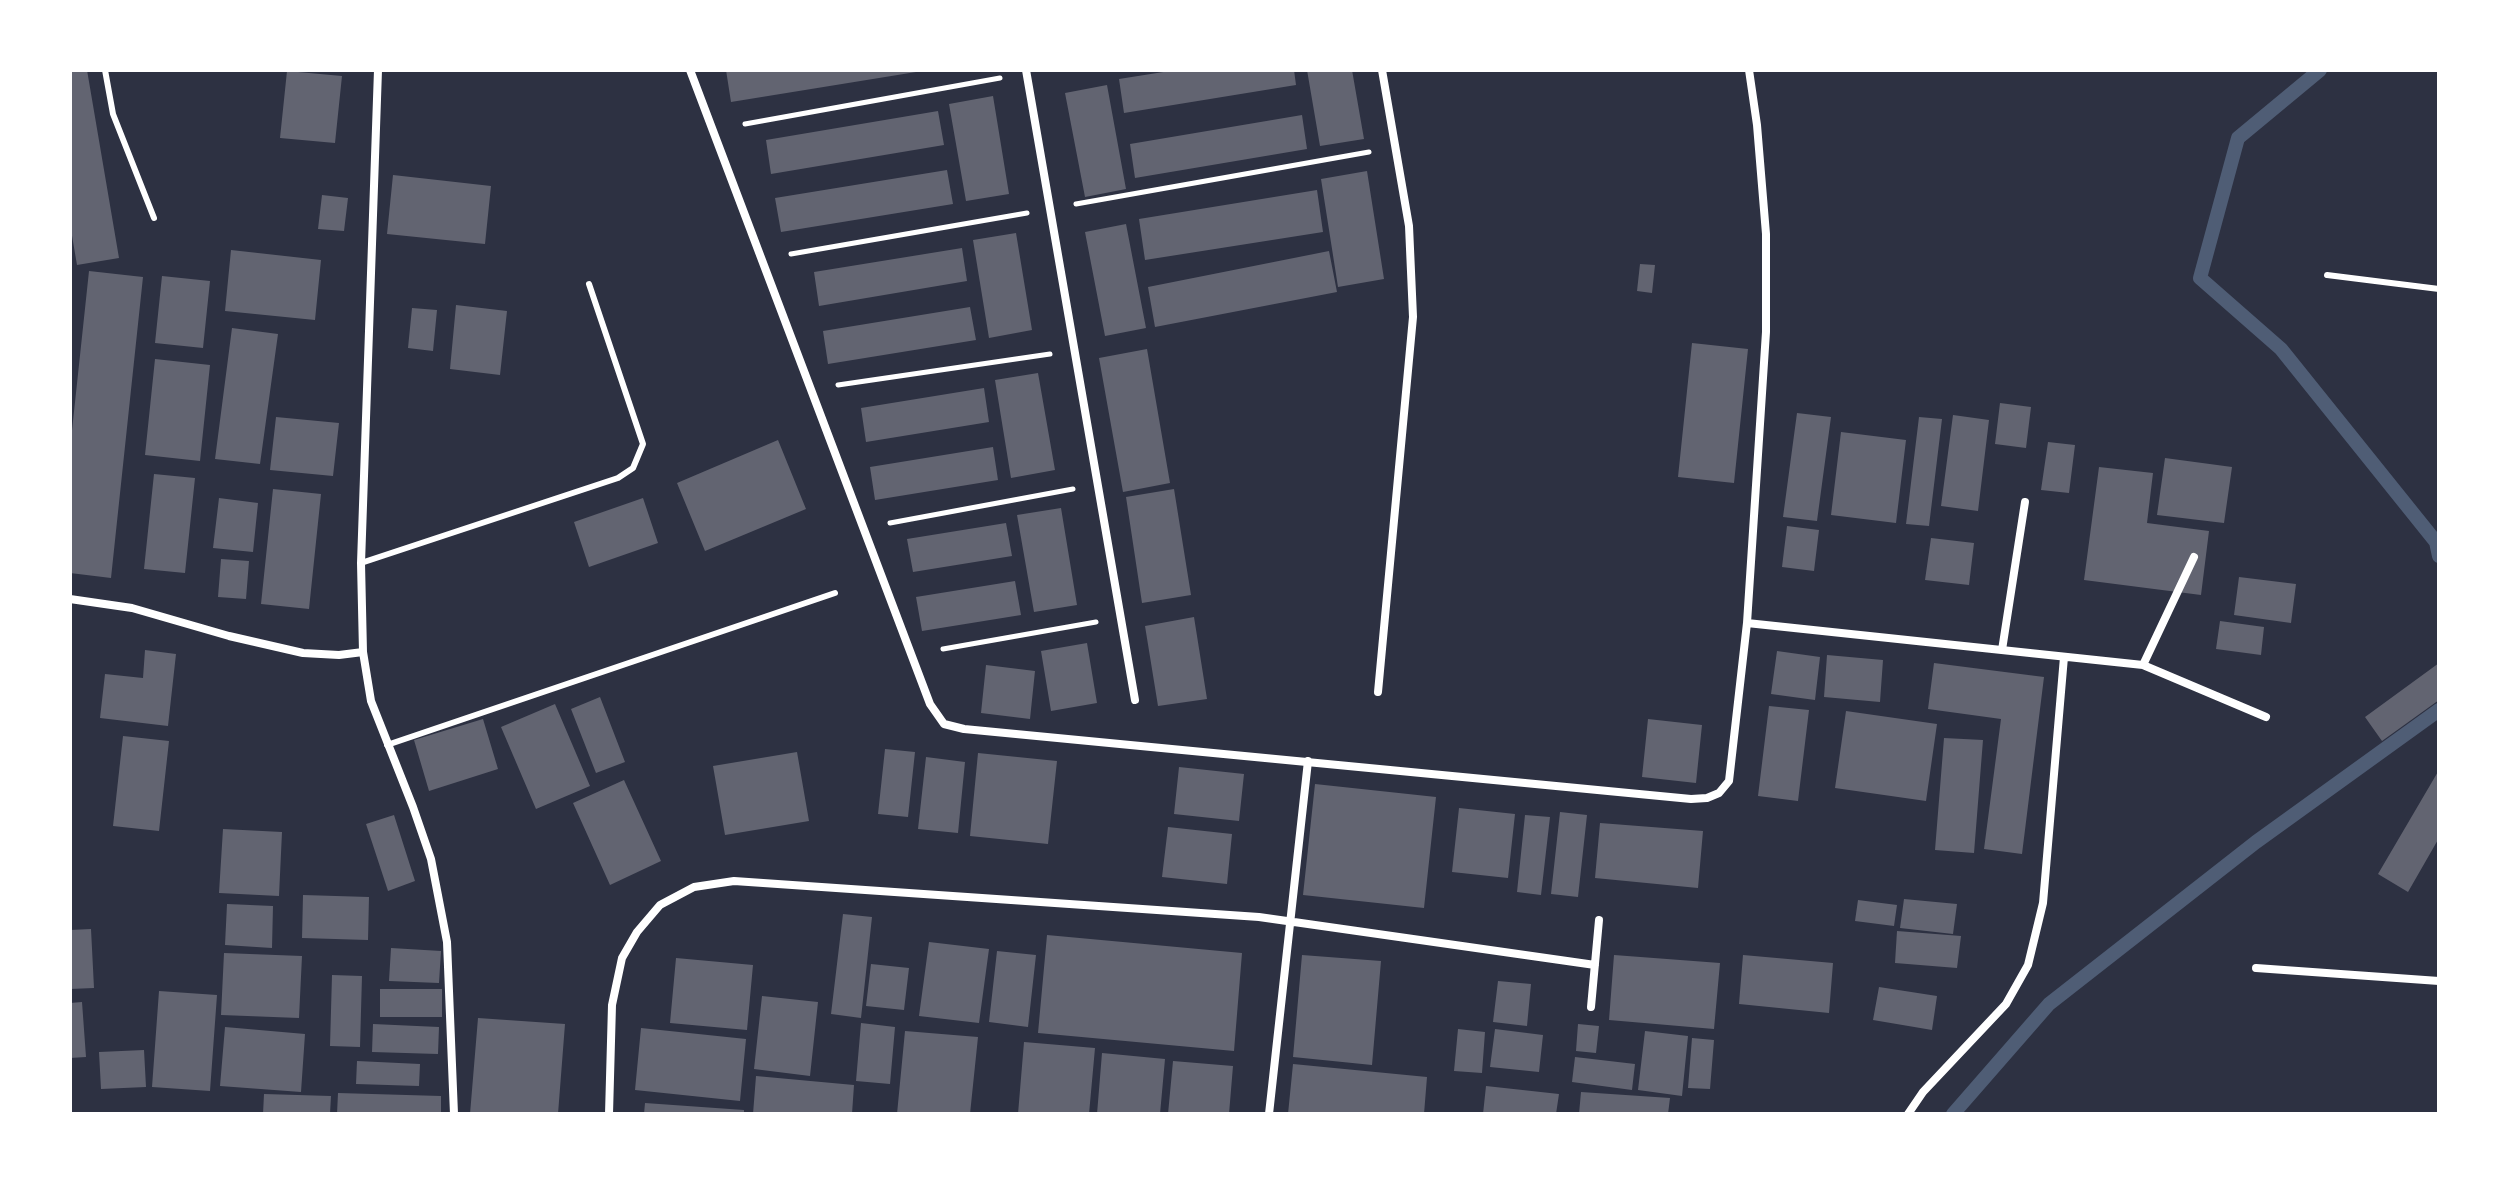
<!DOCTYPE html>
<style>
body{margin:0}
#map{position:relative;width:2509px;height:1184px;overflow:hidden;background:#2d3142;font-family:Literata,serif}
canvas{display:block}
.frame{position:absolute;inset:0;border:72px solid #fff;pointer-events:none}
</style>
<div id="map">
<canvas width="2509" height="1184"></canvas>
<div class="frame"></div>
</div>
<script>
const ctx = document.querySelector('canvas').getContext('2d');
ctx.lineJoin = 'round';
const poly = rows => new Path2D(rows.map(r => 'M' + r).join(''));
function stroke(path, color, width, dash) { ctx.strokeStyle = color; ctx.lineWidth = width; ctx.lineCap = dash ? 'butt' : 'round'; ctx.setLineDash(dash || []); ctx.stroke(path); }
function fill(path, color) { ctx.fillStyle = color; ctx.fill(path, 'evenodd'); }
stroke(poly([
 [2320,70,2238,138,2200,278,2281,349,2436,542,2439,556],
 [1953,1114,2049,1004,2256,842,2439,710]
]), '#4f5d75', 14);
fill(poly([
 [70,70,87,70,119,258,77,265,70,224],
 [726,70,916,70,916,72,731,102],
 [1176,70,1294,70,1296,85,1124,113,1119,79],
 [1307,70,1352,70,1364,139,1320,146],
 [287,71,342,76,335,143,280,138],
 [1107,85,1126,189,1085,197,1065,93],
 [993,96,1009,194,966,201,949,104],
 [938,111,944,145,771,174,766,140],
 [1302,115,1307,149,1135,178,1130,144],
 [947,170,953,204,781,232,775,198],
 [1367,171,1384,279,1338,287,1321,179],
 [393,175,491,186,485,244,387,234],
 [1317,190,1323,232,1145,260,1139,219],
 [322,195,348,198,344,231,318,229],
 [1126,224,1146,328,1105,336,1085,232],
 [1016,233,1032,330,989,338,973,240],
 [962,248,967,281,819,306,814,272],
 [231,250,321,260,315,320,225,311],
 [1329,251,1337,292,1155,327,1148,287],
 [1640,264,1655,265,1652,293,1637,291],
 [89,271,143,277,111,578,70,573,70,449],
 [162,276,210,281,203,348,155,343],
 [456,305,507,311,500,375,450,369],
 [970,307,976,340,828,364,823,331],
 [412,308,437,310,433,351,408,348],
 [232,328,278,334,260,464,215,459],
 [1692,343,1748,349,1734,483,1678,477],
 [1147,349,1170,483,1123,492,1099,358],
 [155,359,210,365,200,461,145,455],
 [1038,373,1055,470,1011,478,995,380],
 [984,388,989,422,866,442,861,408],
 [2000,403,2031,407,2026,448,1995,444],
 [1797,413,1831,417,1817,521,1783,517],
 [1953,415,1989,420,1978,511,1941,506],
 [276,417,339,423,333,476,270,470],
 [1919,417,1942,419,1929,526,1906,524],
 [1841,432,1906,440,1896,523,1831,515],
 [778,440,806,509,705,551,677,483],
 [2048,442,2075,445,2069,493,2041,490],
 [993,447,998,480,875,500,870,467],
 [2165,458,2232,467,2224,523,2157,515],
 [2099,467,2153,473,2147,523,2209,531,2201,595,2084,580],
 [154,474,195,478,185,573,144,569],
 [273,489,321,494,309,609,261,604],
 [1174,489,1191,595,1142,603,1126,497],
 [219,498,258,503,253,552,213,548],
 [643,498,658,543,589,567,574,522],
 [1061,508,1077,605,1034,612,1017,515],
 [1006,523,1012,556,913,572,907,539],
 [1787,526,1819,530,1814,571,1782,567],
 [1931,538,1974,543,1969,585,1925,580],
 [221,559,249,561,246,599,218,597],
 [2239,577,2296,584,2291,623,2234,615],
 [1015,581,1021,615,922,631,916,597],
 [1194,617,1207,699,1158,706,1145,626],
 [2220,621,2264,627,2261,655,2216,649],
 [1087,643,1097,703,1051,711,1041,651],
 [145,650,176,654,168,726,100,718,105,674,143,678],
 [1777,651,1820,657,1815,700,1771,694],
 [1827,655,1883,660,1880,702,1824,697],
 [1934,663,2044,677,2022,854,1984,849,2001,719,1928,709],
 [2439,663,2439,700,2382,741,2365,717],
 [986,665,1035,671,1030,719,981,713],
 [600,697,625,762,596,773,571,709],
 [555,704,590,786,536,809,501,727],
 [1769,706,1809,710,1798,801,1758,796],
 [1846,711,1937,724,1926,801,1835,788],
 [483,719,498,769,429,791,414,740],
 [1648,719,1702,725,1696,783,1642,777],
 [123,736,169,741,159,831,113,826],
 [1944,738,1983,740,1974,853,1935,850],
 [885,749,915,752,908,817,878,814],
 [797,752,809,821,725,835,713,766],
 [978,753,1057,761,1048,844,970,836],
 [926,757,965,762,958,833,918,829],
 [1179,767,1244,774,1239,821,1174,814],
 [2439,770,2439,838,2408,892,2378,874],
 [624,780,661,861,610,885,573,803],
 [1315,784,1436,797,1424,908,1303,895],
 [1459,808,1515,814,1508,878,1452,872],
 [1560,812,1587,815,1578,897,1551,894],
 [394,815,415,881,388,891,366,824],
 [1525,815,1550,817,1541,895,1517,892],
 [1600,823,1703,831,1698,888,1595,878],
 [1168,827,1232,834,1227,884,1162,877],
 [223,829,282,832,279,896,219,893],
 [303,895,369,897,368,940,302,938],
 [1904,899,1957,904,1953,934,1900,928],
 [1858,900,1897,905,1894,926,1855,921],
 [227,904,273,906,272,948,225,945],
 [843,914,872,917,861,1018,831,1014],
 [91,929,94,988,70,989,70,930],
 [1897,931,1961,936,1957,968,1895,963],
 [1047,935,1242,953,1234,1051,1038,1033],
 [929,942,989,949,979,1023,919,1016],
 [391,948,441,951,439,983,389,981],
 [997,951,1036,955,1028,1027,989,1022],
 [224,953,302,956,299,1018,221,1015],
 [1302,955,1381,961,1372,1065,1293,1057],
 [1614,955,1720,963,1714,1029,1609,1020],
 [1743,955,1833,963,1829,1013,1739,1004],
 [676,958,753,965,747,1030,670,1023],
 [871,964,909,968,904,1010,866,1006],
 [332,975,362,976,360,1047,330,1046],
 [1498,981,1531,984,1527,1026,1493,1022],
 [1879,987,1937,996,1932,1030,1873,1020],
 [380,989,442,989,442,1017,380,1017],
 [159,991,217,995,210,1091,152,1087],
 [762,996,818,1002,810,1076,754,1069],
 [82,1002,86,1057,70,1058,70,1003],
 [478,1018,565,1024,558,1114,470,1114],
 [861,1023,895,1027,890,1084,856,1081],
 [373,1024,439,1027,438,1054,372,1052],
 [1578,1024,1599,1026,1596,1053,1576,1051],
 [225,1027,305,1034,301,1092,220,1086],
 [641,1028,746,1039,740,1101,635,1090],
 [1458,1029,1485,1032,1482,1073,1454,1071],
 [1495,1029,1543,1035,1539,1072,1490,1067],
 [905,1031,978,1037,970,1114,897,1114],
 [1645,1031,1688,1036,1682,1096,1638,1090],
 [1692,1038,1714,1040,1710,1089,1688,1088],
 [1024,1042,1095,1048,1089,1114,1018,1114],
 [144,1050,146,1087,101,1089,99,1052],
 [1102,1053,1165,1059,1160,1114,1097,1114],
 [1575,1057,1635,1064,1632,1090,1572,1082],
 [357,1061,420,1064,419,1086,356,1084],
 [1173,1061,1233,1066,1229,1114,1168,1114],
 [1293,1064,1427,1077,1424,1114,1288,1114],
 [756,1076,854,1085,852,1114,753,1114],
 [1486,1086,1559,1094,1556,1114,1483,1114],
 [1581,1092,1670,1098,1668,1114,1579,1114],
 [338,1093,441,1096,441,1114,337,1114],
 [264,1094,331,1096,330,1114,263,1114],
 [645,1103,744,1110,744,1114,644,1114]
]), '#626471');
stroke(poly([
 [745,124,1000,78],
 [1076,204,1369,152],
 [791,254,1027,213],
 [838,385,1050,354],
 [890,523,1073,489],
 [943,649,1096,622]
]), '#fff', 5);
stroke(poly([
 [105,70,113,114,154,218],
 [2327,275,2439,289],
 [361,563,618,478,633,468,643,444,589,284],
 [387,745,835,593]
]), '#fff', 6);
stroke(poly([
 [378,70,361,563,363,652,371,701,413,807,431,859,447,942,454,1114],
 [690,70,930,704,944,724,964,729,1691,799,1707,798,1719,793,1729,781,1747,623,1766,332,1766,234,1757,125,1749,70],
 [1026,70,1135,700],
 [70,599,132,608,229,636,303,653,339,655,363,652],
 [1747,623,2143,665,2266,717],
 [2002,650,2025,502],
 [2143,665,2194,557],
 [1378,692,1413,317,1409,226,1382,70],
 [2256,968,2439,981],
 [1591,1007,1599,920],
 [609,1114,612,1005,622,958,637,932,660,905,694,887,734,881,1259,917,1595,965],
 [1269,1114,1308,761],
 [1908,1114,1923,1092,2006,1004,2028,965,2043,903,2064,657]
]), '#fff', 8);
</script>
